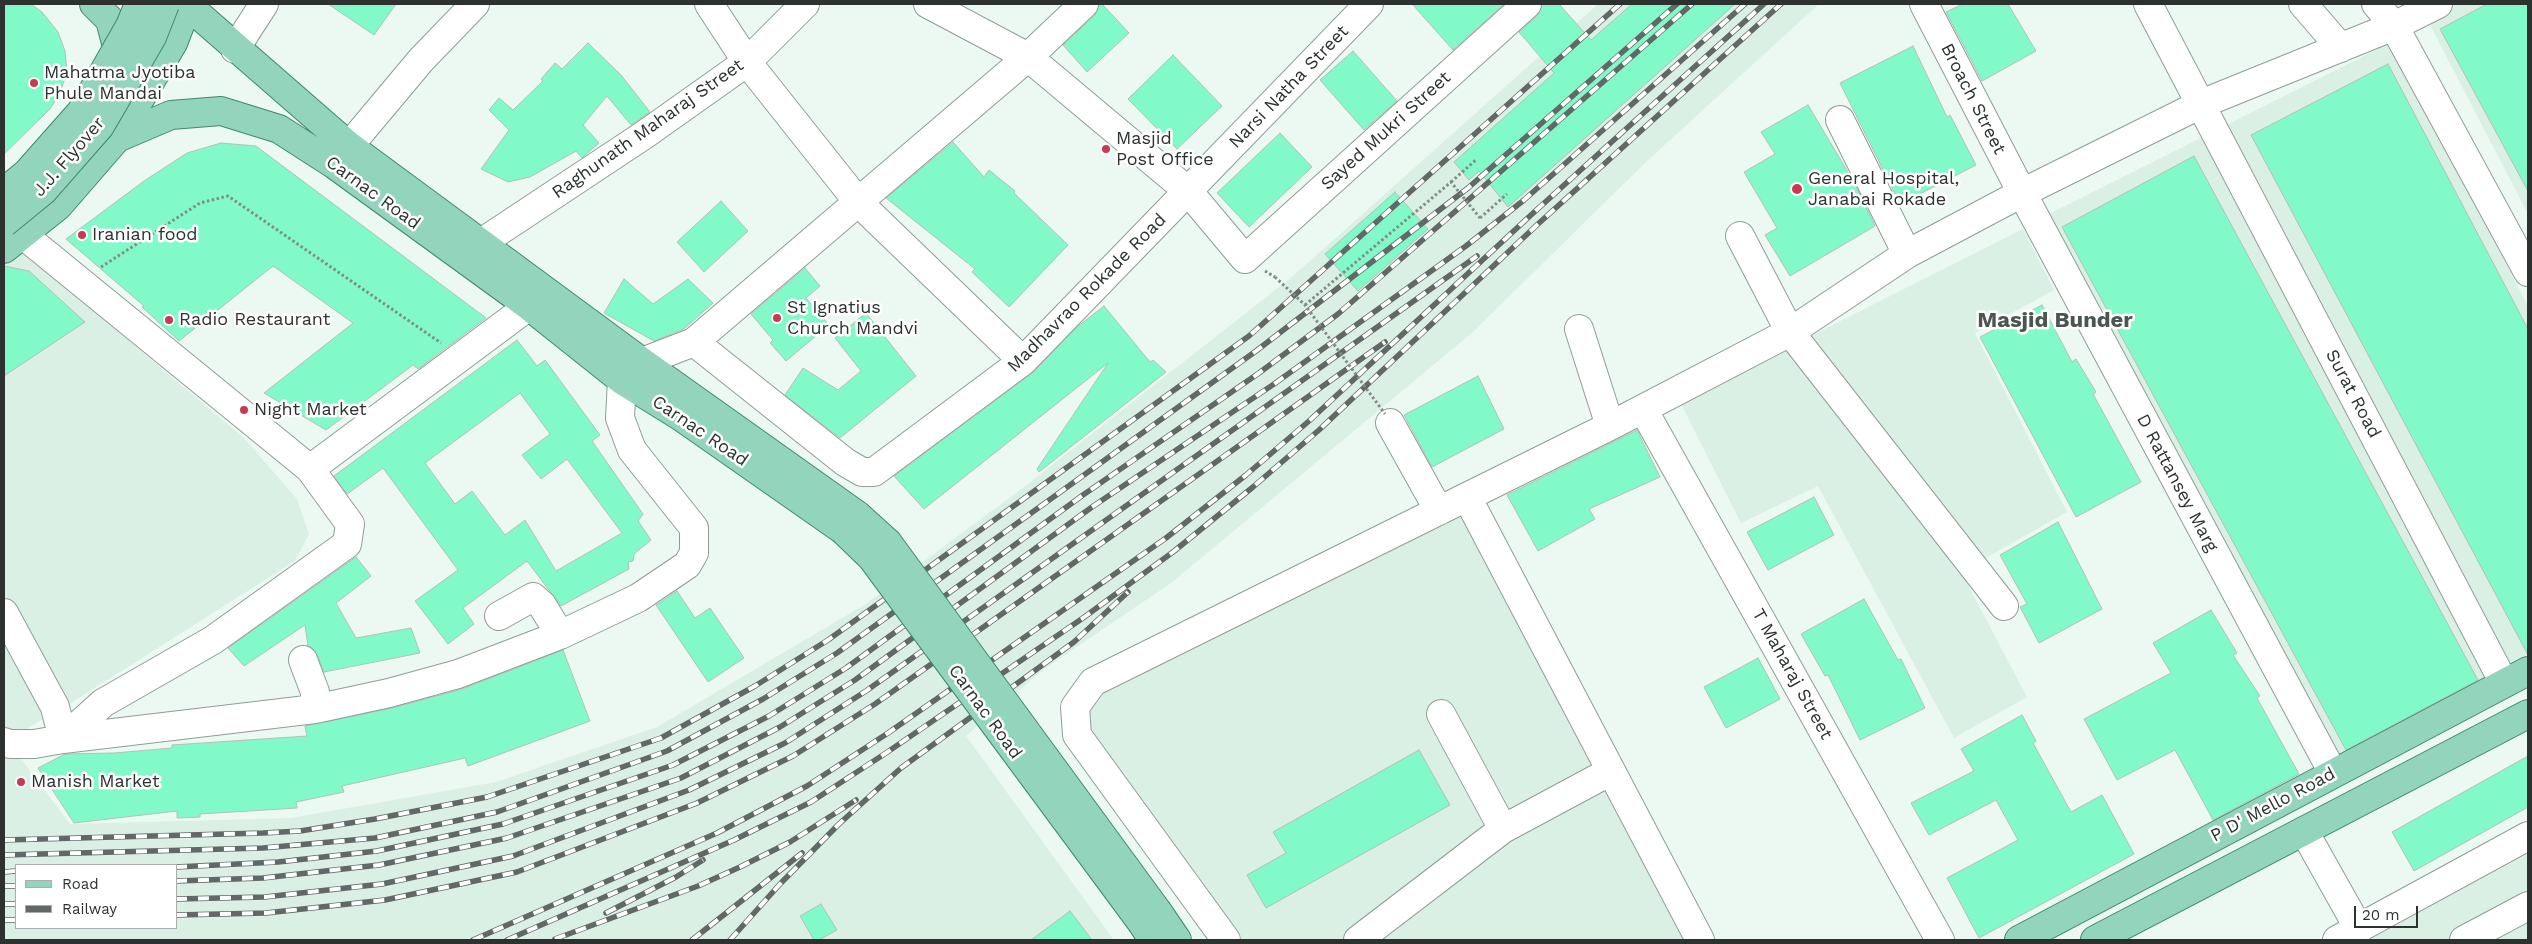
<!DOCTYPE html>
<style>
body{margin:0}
#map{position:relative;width:2532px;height:944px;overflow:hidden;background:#ebf9f2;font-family:"Work Sans",sans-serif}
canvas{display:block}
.frame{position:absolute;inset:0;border:5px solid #2d3230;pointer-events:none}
.legend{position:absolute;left:15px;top:864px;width:162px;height:65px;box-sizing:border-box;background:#fff;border:1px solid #abadac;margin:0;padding:6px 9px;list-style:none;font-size:15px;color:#2d3230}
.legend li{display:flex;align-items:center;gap:10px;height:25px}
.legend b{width:25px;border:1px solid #abadac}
.scale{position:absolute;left:2354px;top:906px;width:64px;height:22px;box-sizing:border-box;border:2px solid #2d3230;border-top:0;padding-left:6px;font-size:15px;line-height:18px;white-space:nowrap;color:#2d3230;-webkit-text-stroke:4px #fff;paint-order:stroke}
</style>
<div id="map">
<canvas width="2532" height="944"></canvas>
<div class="frame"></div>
<ul class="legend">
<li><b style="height:6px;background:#92d4bc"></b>Road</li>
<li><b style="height:6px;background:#616865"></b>Railway</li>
</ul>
<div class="scale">20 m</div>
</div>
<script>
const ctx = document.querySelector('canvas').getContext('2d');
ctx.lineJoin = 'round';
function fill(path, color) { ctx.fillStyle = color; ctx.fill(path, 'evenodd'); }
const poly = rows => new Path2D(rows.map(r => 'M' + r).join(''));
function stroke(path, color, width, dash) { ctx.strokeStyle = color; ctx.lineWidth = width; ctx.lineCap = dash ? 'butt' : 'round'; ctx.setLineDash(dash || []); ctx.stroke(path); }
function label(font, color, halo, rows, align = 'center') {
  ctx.font = font + ' "Work Sans",sans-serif'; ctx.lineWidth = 5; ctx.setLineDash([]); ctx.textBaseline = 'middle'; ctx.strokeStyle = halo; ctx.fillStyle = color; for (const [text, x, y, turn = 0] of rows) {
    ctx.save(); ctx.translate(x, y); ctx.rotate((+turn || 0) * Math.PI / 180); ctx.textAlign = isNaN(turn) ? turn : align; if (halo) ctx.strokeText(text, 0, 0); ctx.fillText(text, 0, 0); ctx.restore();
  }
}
fill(poly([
 [1598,4,1819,4,1646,162,1473,332,1171,583,1043,670,966,736,1114,940,4,940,4,260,20,249,244,438,297,499,309,534,295,561,71,703,7,740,70,824,291,818,496,782,657,727,866,604,1028,484,1293,276],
 [16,865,176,865,176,928,16,928],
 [2434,4,2528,4,2528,214,2431,27],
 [2390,43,2528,306,2528,659,2338,762,2043,217],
 [2023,229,2054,290,1975,333,2067,512,1961,572,2027,697,1954,738,1818,486,1741,523,1680,402],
 [1460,509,1688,940,1242,940,1089,729,1088,707,1102,687],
 [2528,854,2528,940,2366,940]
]), '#daf0e5');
const building = poly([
 [4,4,31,4,42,12,58,32,65,51,67,72,60,93,50,109,4,154,4,4],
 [328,4,396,4,374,35,328,4],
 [1099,4,1102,4,1129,33,1087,72,1063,45,1095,15,1099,4],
 [1412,4,1504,4,1453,50,1412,4],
 [1542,4,1559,4,1591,40,1632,4,1735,4,1508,207,1479,171,1469,180,1454,162,1554,73,1519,32,1538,15,1542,4],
 [1963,4,2008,4,2036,51,1982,81,1946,12,1963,4],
 [2487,4,2528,4,2528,191,2440,29,2487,4],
 [588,43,621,75,650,112,631,125,607,96,583,125,599,143,582,158,576,151,530,177,508,182,481,169,509,130,489,110,499,98,513,110,543,81,541,79,555,63,562,69,588,43],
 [1913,46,1947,117,1950,115,1976,165,1900,204,1840,83,1913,46],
 [1353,51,1397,101,1364,130,1320,80,1353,51],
 [1173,55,1222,106,1177,149,1128,99,1173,55],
 [2388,64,2528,329,2528,655,2251,135,2388,64],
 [1808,105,1855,184,1875,226,1790,276,1765,235,1777,228,1744,172,1775,154,1761,132,1808,105],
 [1280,133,1312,167,1249,227,1217,193,1280,133],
 [953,142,984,177,989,170,1015,191,1014,193,1068,245,1009,307,972,272,975,269,886,198,953,142],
 [221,143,256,146,486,318,418,369,413,365,326,430,264,393,353,323,273,266,179,341,142,307,144,306,66,239,144,181,187,153,221,143],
 [2194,156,2478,680,2346,750,2062,227,2194,156],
 [1395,192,1428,229,1358,291,1325,254,1395,192],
 [721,201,748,231,704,272,677,242,721,201],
 [4,266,29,271,85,322,4,376,4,266],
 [805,268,820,286,806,298,829,325,786,361,770,343,773,340,751,314,805,268],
 [624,279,653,304,688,279,713,303,684,329,654,341,604,313,624,279],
 [2042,305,2072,362,2076,359,2096,392,2093,394,2141,482,2076,517,1980,337,2042,305],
 [1104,306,1150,362,1153,360,1166,372,1039,472,1037,469,1108,363,924,509,894,476,1032,373,1077,327,1104,306],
 [866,313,916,376,840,438,785,395,803,368,838,390,861,371,835,338,866,313],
 [517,340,537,366,545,360,600,435,592,441,643,514,638,521,651,540,634,554,633,561,628,562,629,569,561,606,527,561,463,608,474,624,448,644,415,601,458,570,383,468,347,494,334,476,517,340],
 [520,393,550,434,522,455,541,479,567,459,622,533,556,571,525,520,505,535,472,491,455,504,425,463,520,393],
 [1478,376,1504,429,1432,467,1404,415,1478,376],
 [1637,430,1660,477,1589,509,1595,519,1538,551,1507,495,1637,430],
 [1814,497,1834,535,1768,570,1747,532,1814,497],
 [2058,522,2102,609,2039,643,2020,607,2027,604,2000,555,2058,522],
 [356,557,371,576,336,603,356,638,411,628,420,653,324,672,317,654,308,646,305,625,244,666,228,648,356,557],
 [677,591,695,618,710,608,744,658,708,682,656,605,677,591],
 [1864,599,1898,660,1901,659,1925,708,1860,740,1828,675,1825,676,1801,634,1864,599],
 [2211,610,2237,653,2233,655,2260,696,2257,698,2299,774,2213,820,2175,750,2117,780,2084,719,2171,673,2153,643,2211,610],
 [563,650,590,721,468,766,465,758,342,786,344,792,296,802,297,808,200,814,200,817,177,818,177,811,74,823,38,768,65,754,114,753,172,748,172,745,307,736,305,726,392,708,462,689,563,650],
 [1758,658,1780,699,1726,728,1704,687,1758,658],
 [2022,715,2036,741,2033,743,2071,812,2102,795,2134,854,1979,938,1947,878,2018,840,1996,800,1929,835,1911,803,1974,771,1961,749,2022,715],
 [1419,750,1450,805,1266,908,1247,875,1286,853,1273,832,1419,750],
 [2528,756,2528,807,2414,871,2392,832,2528,756],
 [821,904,837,930,819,940,814,940,800,916,821,904],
 [1070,911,1092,940,1031,940,1070,911]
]);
fill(building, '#81f9c9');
stroke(building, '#b4c0ba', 1);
const minor = poly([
 [709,4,747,62,859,203,1023,361],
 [928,4,1028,57,1188,191,1245,259,1527,4],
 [1924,4,2022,193,2333,773],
 [2148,4,2504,683],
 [2303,4,2341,48],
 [2376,4,2394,26,2528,272],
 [235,49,264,4],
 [1840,120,1907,254],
 [349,146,421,60,475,4],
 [22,234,310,469,350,524,347,544,213,640,103,703,63,739],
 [1740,236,1790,332,2004,606],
 [481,243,644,135,747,62,805,4],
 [1579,329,1610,426],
 [694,342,845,462,862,472,874,472,1023,361,1369,4],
 [642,362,694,342,1028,57,1084,4],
 [1643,409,1940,940],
 [1390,423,1439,511],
 [310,469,529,306],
 [1467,497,1700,940],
 [4,613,55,707,63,739],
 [499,616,533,597,542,605,560,635],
 [303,660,315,692,315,709],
 [1441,714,1503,829],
 [4,742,10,744,34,744,63,739,315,709,389,693,458,674,560,635,638,598,687,565,694,553,694,528,632,450,620,418,622,380],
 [2304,831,2359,929],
 [1226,940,1077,735,1075,707,1093,682,1610,426,1790,332,1907,254,2022,193,2201,104,2394,26,2438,4],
 [1358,940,1503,829,1611,771],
 [2337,940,2528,836],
 [2464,940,2528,906]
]);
const major = poly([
 [94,4,110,20,122,66],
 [186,4,349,146,642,362,857,515],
 [117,138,171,115,221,111,279,129,335,165,529,306,622,380,680,416,843,530],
 [4,249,58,206,117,138,173,43,188,4],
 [1158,912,1177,940],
 [1142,923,1153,940],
 [2019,940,2528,671],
 [2095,940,2528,714]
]);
stroke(minor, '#909d97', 30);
stroke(major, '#3f896e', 30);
stroke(poly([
 [1451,182,1477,159],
 [1480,218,1507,194],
 [101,267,200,203,228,196,441,343],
 [1265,271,1275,277]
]), '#838c87', 3, [2.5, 2.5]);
stroke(minor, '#fff', 28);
stroke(major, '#92d4bc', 28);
const rail = poly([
 [4,840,263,833,300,831,375,819,487,797,661,738,755,686,828,640,1249,336,1620,4],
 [4,855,263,848,375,838,497,812,667,751,763,699,837,653,1256,351,1468,188,1677,4],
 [176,867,278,862,377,851,503,824,673,765,769,716,846,668,1083,495,1259,373,1338,314,1692,4],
 [4,872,16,871],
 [176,881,263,878,379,865,507,838,681,778,780,727,855,680,1092,507,1274,384,1466,246,1524,200,1745,4],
 [4,886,16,886],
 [176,899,265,897,382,884,513,856,689,790,785,743,866,691,1477,256],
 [4,904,16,904],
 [606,913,676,877,703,860],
 [176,915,266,913,385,900,517,872,697,803,793,756,875,704,1385,342],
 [4,920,16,920],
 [555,939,698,886,740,867,790,842,856,800],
 [473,940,717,833,807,786,888,733,1166,538,1246,475,1309,421,1531,215,1764,4],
 [507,940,734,840,811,802,886,753,1083,618,1173,552,1253,487,1319,430,1538,224,1781,4],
 [692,940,802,853],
 [730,940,780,884,839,824,901,768,1074,642,1128,592]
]);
stroke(rail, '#616865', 5.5);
stroke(rail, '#fff', 4, [11]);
const majorBridge = poly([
 [4,192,27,173,81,112,130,26,139,4],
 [4,223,43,191,100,126,152,37,165,4],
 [857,515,888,543,1158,912],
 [843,530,872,558,1142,923]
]);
stroke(majorBridge, '#3f896e', 30, []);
stroke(poly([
 [1275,277,1305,305,1385,414],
 [1305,305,1451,182,1480,218]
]), '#838c87', 3, [2.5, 2.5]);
stroke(majorBridge, '#92d4bc', 28);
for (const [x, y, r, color] of [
 [34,83,5,"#ca3952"],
 [1106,149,5,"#ca3952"],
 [1797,189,6,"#ca3952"],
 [82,235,5,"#ca3952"],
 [777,318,5,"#ca3952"],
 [169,320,5,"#ca3952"],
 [244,410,5,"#ca3952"],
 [21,782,5,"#ca3952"]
]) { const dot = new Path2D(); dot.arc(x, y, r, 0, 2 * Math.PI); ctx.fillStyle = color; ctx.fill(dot); stroke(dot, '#fff', 2); }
label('18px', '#2d3230', '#fff', [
 ["Mahatma Jyotiba",44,73],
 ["Phule Mandai",44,94],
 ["Masjid",1116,139],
 ["Post Office",1116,160],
 ["General Hospital,",1808,179],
 ["Janabai Rokade",1808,200],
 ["Iranian food",92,235],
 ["St Ignatius",787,308],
 ["Church Mandvi",787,329],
 ["Radio Restaurant",179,320],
 ["Night Market",254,410],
 ["Manish Market",31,782]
], 'left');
label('18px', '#2d3230', '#fff', [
 ["Narsi Natha Street",1289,87,-46],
 ["Broach Street",1973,99,63],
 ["Raghunath Maharaj Street",648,129,-35],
 ["Sayed Mukri Street",1386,131,-42],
 ["J.J. Flyover",69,157,-49],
 ["Carnac Road",373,193,36],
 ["Madhavrao Rokade Road",1087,293,-45],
 ["Surat Road",2353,394,62],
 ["Carnac Road",700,431,34],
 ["D Rattansey Marg",2177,483,62],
 ["T Maharaj Street",1792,674,61],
 ["Carnac Road",985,712,54],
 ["P D' Mello Road",2273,805,-28]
]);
label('bold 22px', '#4b5651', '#fff', [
 ["Masjid Bunder",2055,321]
]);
</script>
